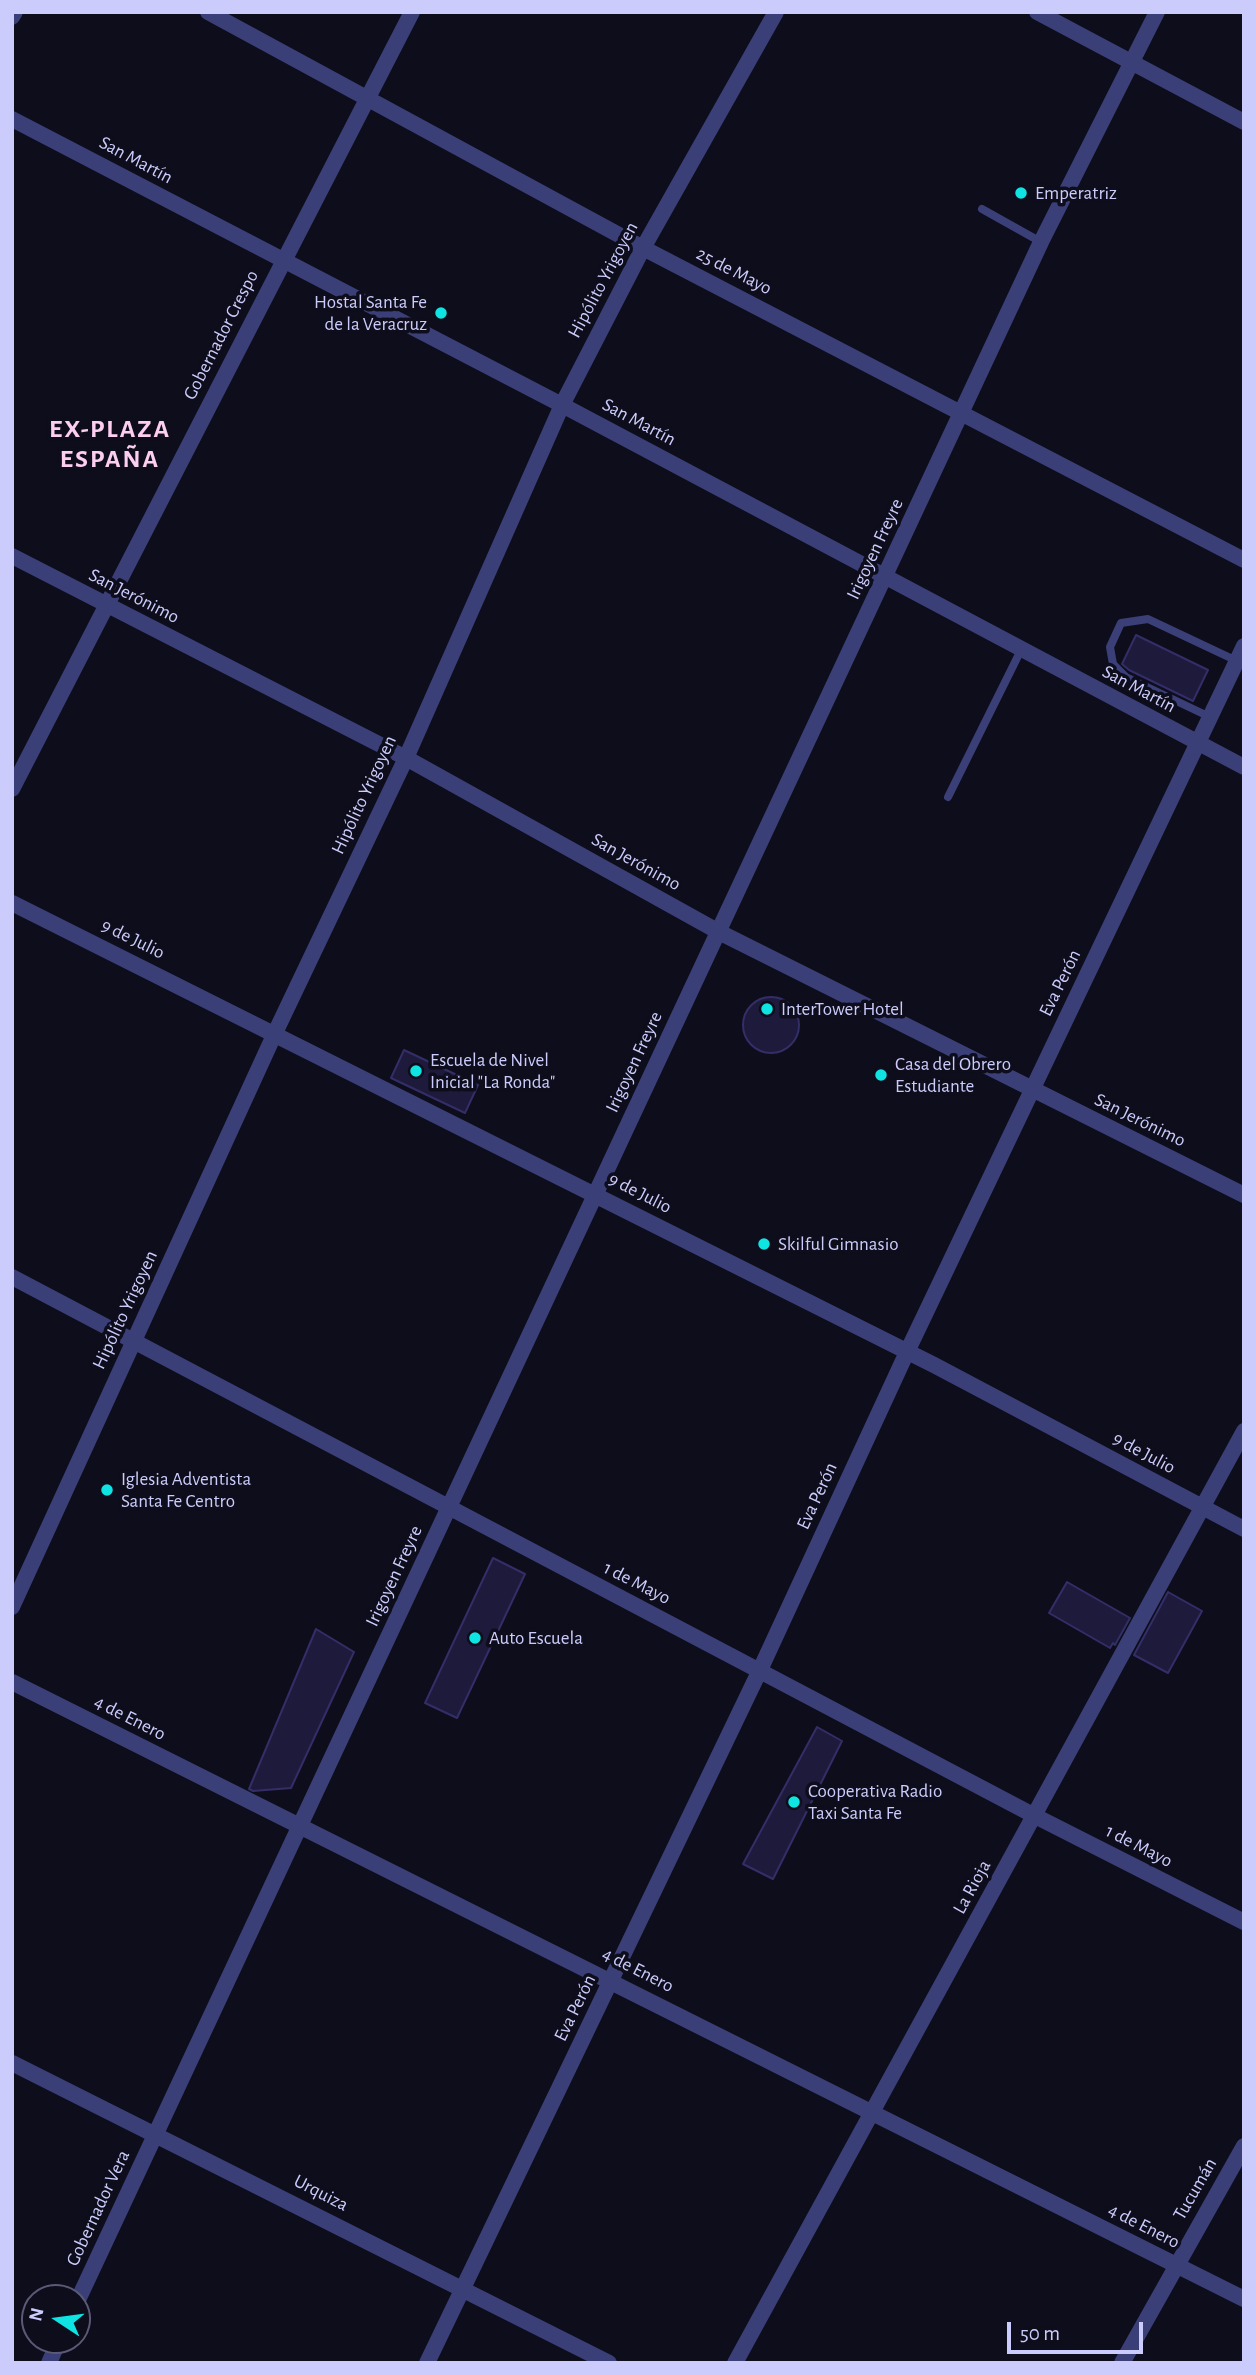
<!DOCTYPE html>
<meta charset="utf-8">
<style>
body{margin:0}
#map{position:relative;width:1256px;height:2375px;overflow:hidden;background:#0e0d1c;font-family:"Alegreya Sans",sans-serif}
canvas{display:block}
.frame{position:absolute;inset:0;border:14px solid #ccccfc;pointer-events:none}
.north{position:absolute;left:21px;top:2284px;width:70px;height:70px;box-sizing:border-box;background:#0e0d1c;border:2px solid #5a5976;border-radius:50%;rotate:283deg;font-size:19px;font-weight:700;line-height:28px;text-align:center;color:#ccccfc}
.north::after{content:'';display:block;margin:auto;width:24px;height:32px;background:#0fe4e3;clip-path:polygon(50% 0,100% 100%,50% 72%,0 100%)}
.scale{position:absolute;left:1007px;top:2322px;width:136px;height:32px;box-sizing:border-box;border:4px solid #ccccfc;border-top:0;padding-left:9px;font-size:21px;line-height:24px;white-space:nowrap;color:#ccccfc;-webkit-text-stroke:5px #0e0d1c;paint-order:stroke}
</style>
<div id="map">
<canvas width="1256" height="2375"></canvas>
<div class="frame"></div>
<div class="north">N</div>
<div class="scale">50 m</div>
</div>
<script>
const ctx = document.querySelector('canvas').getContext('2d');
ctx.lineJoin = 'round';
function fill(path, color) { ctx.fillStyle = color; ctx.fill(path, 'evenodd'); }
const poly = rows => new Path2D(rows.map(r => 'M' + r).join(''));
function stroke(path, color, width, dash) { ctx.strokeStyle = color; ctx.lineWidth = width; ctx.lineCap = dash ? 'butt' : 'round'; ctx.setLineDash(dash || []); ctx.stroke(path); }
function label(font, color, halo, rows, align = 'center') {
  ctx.font = font + ' "Alegreya Sans",sans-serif'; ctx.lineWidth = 7; ctx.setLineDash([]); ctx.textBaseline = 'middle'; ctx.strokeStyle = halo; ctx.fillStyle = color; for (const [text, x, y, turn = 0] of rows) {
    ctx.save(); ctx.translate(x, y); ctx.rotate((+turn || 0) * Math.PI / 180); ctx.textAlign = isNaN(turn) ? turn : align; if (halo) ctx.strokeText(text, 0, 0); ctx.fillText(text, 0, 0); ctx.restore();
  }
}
const building = poly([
 [1136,635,1208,670,1193,701,1129,670,1122,664,1136,635],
 '743 1025a28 28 0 1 1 56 0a28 28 0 1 1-56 0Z',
 [404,1050,478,1085,465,1113,391,1078,404,1050],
 [493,1558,525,1574,457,1718,425,1703,493,1558],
 [1067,1582,1130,1618,1115,1645,1113,1643,1110,1648,1049,1613,1067,1582],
 [1168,1592,1202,1611,1168,1673,1134,1655,1168,1592],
 [316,1629,354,1652,291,1788,253,1791,249,1789,316,1629],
 [817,1727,842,1741,773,1879,743,1864,817,1727]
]);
fill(building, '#1e1a3c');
stroke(building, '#332e67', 2);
stroke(poly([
 [982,209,1041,242],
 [1212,718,1126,677,1113,664,1110,647,1121,623,1148,619,1237,661],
 [948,797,1021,650]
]), '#3b3f78', 8);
stroke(poly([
 [208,12,643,248,1244,560],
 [1037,12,1244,122],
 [12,17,15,12],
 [12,119,562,405,1244,767],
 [12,556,406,758,719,932,1244,1195],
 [12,789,412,12],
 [12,903,934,1365,1244,1529],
 [12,1277,1035,1816,1244,1922],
 [12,1607,275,1033,406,758,562,405,643,248,776,12],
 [12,1682,1244,2299],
 [12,2063,609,2363],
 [77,2302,1041,242,1157,12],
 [49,2363,59,2340],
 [427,2363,760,1670,907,1352,1244,646],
 [735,2363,1244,1431],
 [1122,2363,1244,2146]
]), '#3b3f78', 16);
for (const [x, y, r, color] of [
 [1021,193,7,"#0fe4e3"],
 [441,313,7,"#0fe4e3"],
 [767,1009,7,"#0fe4e3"],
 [416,1071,7,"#0fe4e3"],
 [881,1075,7,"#0fe4e3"],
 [764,1244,7,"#0fe4e3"],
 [107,1490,7,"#0fe4e3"],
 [475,1638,7,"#0fe4e3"],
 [794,1802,7,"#0fe4e3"]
]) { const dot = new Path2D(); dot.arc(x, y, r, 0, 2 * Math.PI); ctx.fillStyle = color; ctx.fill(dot); stroke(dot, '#0e0d1c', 2.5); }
label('19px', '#ccccfc', '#0e0d1c', [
 ["San Martín",136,160,28],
 ["25 de Mayo",734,271,27],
 ["Hipólito Yrigoyen",603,280,-62],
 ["Gobernador Crespo",221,335,-63],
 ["San Martín",639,422,28],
 ["Irigoyen Freyre",875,549,-65],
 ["San Jerónimo",134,596,27],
 ["San Martín",1139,689,28],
 ["Hipólito Yrigoyen",364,795,-65],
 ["San Jerónimo",636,862,29],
 ["9 de Julio",133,939,26],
 ["Eva Perón",1060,983,-64],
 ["Irigoyen Freyre",634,1062,-65],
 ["San Jerónimo",1140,1120,26],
 ["9 de Julio",640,1193,27],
 ["Hipólito Yrigoyen",125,1310,-65],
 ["9 de Julio",1144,1453,28],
 ["Eva Perón",817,1496,-65],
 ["Irigoyen Freyre",394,1576,-65],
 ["1 de Mayo",637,1583,27],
 ["4 de Enero",130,1718,27],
 ["1 de Mayo",1139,1846,27],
 ["La Rioja",972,1887,-61],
 ["4 de Enero",638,1970,27],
 ["Eva Perón",575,2008,-64],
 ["Tucumán",1195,2189,-60],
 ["Urquiza",321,2193,27],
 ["Gobernador Vera",98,2208,-65],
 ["4 de Enero",1144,2226,27]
]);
label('19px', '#ccccfc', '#0e0d1c', [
 ["Emperatriz",1035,193],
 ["Hostal Santa Fe",427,302,"right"],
 ["de la Veracruz",427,324,"right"],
 ["InterTower Hotel",781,1009],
 ["Escuela de Nivel",430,1060],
 ["Inicial \"La Ronda\"",430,1082],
 ["Casa del Obrero",895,1064],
 ["Estudiante",895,1086],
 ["Skilful Gimnasio",778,1244],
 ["Iglesia Adventista",121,1479],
 ["Santa Fe Centro",121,1501],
 ["Auto Escuela",489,1638],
 ["Cooperativa Radio",808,1791],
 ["Taxi Santa Fe",808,1813]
], 'left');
ctx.letterSpacing = '2px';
label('bold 26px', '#fccef0', '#0e0d1c', [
 ["EX-PLAZA",110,429],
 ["ESPAÑA",110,459]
]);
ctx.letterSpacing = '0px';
</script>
